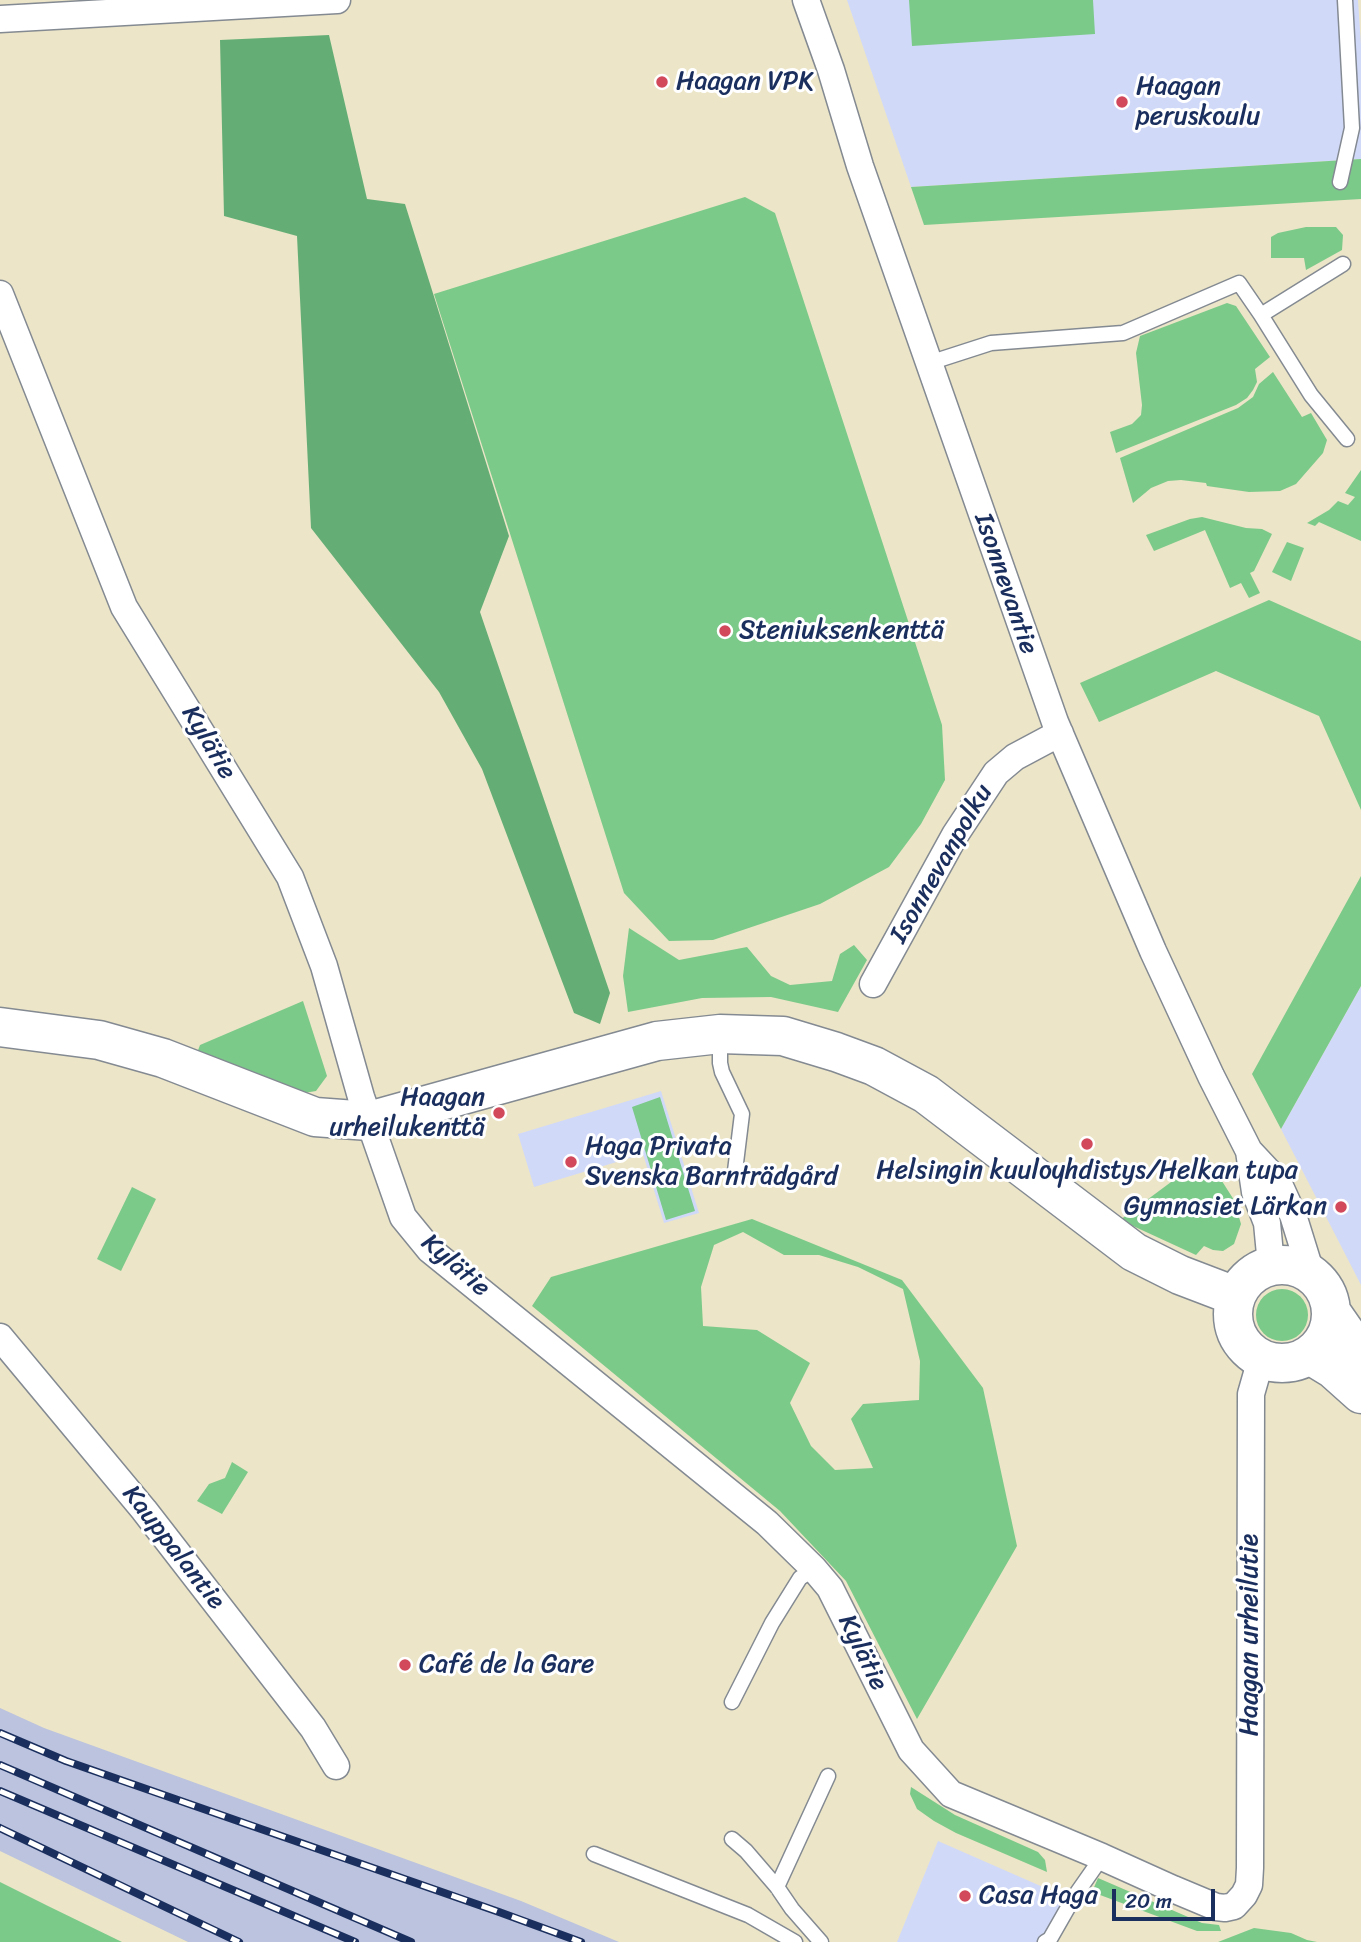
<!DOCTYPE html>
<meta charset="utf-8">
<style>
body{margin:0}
#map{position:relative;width:1361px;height:1942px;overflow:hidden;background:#ece5c7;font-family:Sriracha,sans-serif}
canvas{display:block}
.scale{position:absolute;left:1112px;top:1889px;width:103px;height:32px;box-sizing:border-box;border:4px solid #1b2f5e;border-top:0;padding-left:9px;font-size:21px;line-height:24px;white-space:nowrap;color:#1b2f5e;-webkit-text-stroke:5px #fff;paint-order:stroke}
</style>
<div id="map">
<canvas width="1361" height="1942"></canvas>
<div class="scale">20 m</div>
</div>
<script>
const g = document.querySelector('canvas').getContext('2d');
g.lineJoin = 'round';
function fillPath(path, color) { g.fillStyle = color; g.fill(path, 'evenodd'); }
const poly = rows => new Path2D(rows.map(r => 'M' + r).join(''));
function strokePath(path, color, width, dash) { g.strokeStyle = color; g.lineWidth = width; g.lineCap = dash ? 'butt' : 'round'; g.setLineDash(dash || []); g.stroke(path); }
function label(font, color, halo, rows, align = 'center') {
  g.font = font + ' Sriracha,sans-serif'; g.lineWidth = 6; g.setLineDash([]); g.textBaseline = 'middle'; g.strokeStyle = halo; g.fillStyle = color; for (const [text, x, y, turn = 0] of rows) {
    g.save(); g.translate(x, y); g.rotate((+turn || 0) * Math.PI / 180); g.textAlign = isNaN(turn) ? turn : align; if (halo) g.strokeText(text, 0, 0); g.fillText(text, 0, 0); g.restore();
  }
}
fillPath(poly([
 [847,0,1358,0,1361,45,1361,159,911,187],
 [1361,986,1361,1285,1281,1129],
 [661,1091,699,1213,664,1223,643,1154,534,1187,518,1134],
 [938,1841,1068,1898,1048,1937,1038,1942,897,1942]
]), '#d1d9f9');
fillPath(poly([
 [0,1708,44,1728,521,1901,619,1942,188,1942,0,1851]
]), '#bbc3de');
fillPath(poly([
 [909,0,1093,0,1095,34,912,46],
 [1361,159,1361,199,924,225,911,187],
 [745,197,775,213,942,725,945,780,921,824,889,867,820,904,713,940,669,941,624,893,434,294],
 [1306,227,1336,227,1343,235,1342,250,1306,270,1304,258,1271,258,1271,237,1278,233],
 [1227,303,1236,306,1270,357,1255,369,1257,382,1253,390,1247,398,1236,405,1116,453,1110,432,1132,424,1141,415,1142,405,1136,353,1140,336],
 [1273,372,1302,417,1311,413,1327,440,1323,453,1296,484,1280,491,1249,492,1207,486,1206,483,1181,480,1168,481,1151,488,1133,503,1120,458,1238,408,1253,397,1259,384],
 [1361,470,1361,541,1319,522,1315,526,1307,523,1329,510,1338,501,1348,505,1355,497,1345,493],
 [1202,517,1246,528,1262,529,1272,534,1254,571,1250,573,1260,593,1249,598,1241,583,1230,588,1205,530,1154,551,1146,535,1190,519],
 [1287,542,1304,548,1291,581,1272,572],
 [1269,600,1361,641,1361,810,1319,716,1216,671,1099,722,1080,683],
 [1361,876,1361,986,1281,1129,1252,1074],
 [629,928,679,960,747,947,771,976,790,985,832,981,840,954,854,945,867,960,838,1012,771,997,702,998,628,1012,623,976],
 [303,1001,327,1076,316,1091,304,1093,197,1053,200,1045],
 [660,1097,695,1211,666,1220,632,1107],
 [1206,1156,1234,1200,1241,1224,1234,1244,1223,1251,1213,1250,1204,1246,1196,1255,1120,1220],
 [132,1187,156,1199,121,1271,97,1259],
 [752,1219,902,1280,983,1388,1017,1546,917,1719,846,1581,780,1511,532,1306,551,1277],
 [743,1232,784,1255,819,1255,858,1267,903,1289,920,1361,919,1400,863,1404,851,1419,873,1468,835,1470,811,1446,790,1403,810,1363,757,1330,703,1326,701,1287,714,1245],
 '1256 1315a26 26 0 1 1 52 0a26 26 0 1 1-52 0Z',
 [232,1462,248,1472,222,1514,197,1501,209,1484,225,1478],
 [911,1787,955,1815,1038,1852,1045,1860,1047,1872,956,1833,934,1821,917,1809,910,1794],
 [1098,1878,1202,1923,1219,1925,1221,1931,1197,1931,1092,1892],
 [0,1882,48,1906,122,1942,0,1942],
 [1254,1928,1291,1933,1307,1940,1317,1942,1218,1942]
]), '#7bca8a');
fillPath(poly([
 [329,35,367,199,405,204,509,536,480,612,610,993,600,1024,574,1013,482,769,439,692,311,528,297,236,224,216,220,40]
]), '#64ae76');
const lane = poly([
 [1340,182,1352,128,1345,0],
 [1261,315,1343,264],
 [929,363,991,343,1123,333,1239,283,1261,315,1311,395,1347,439],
 [720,1036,720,1063,722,1072,742,1114,735,1171],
 [732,1702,772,1623,800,1578,814,1569],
 [732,1839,746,1851,777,1887,792,1909,821,1942],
 [594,1854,748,1915,795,1942],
 [777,1887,828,1776],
 [1045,1942,1050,1939,1074,1897,1102,1857]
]);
const street = poly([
 [806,0,831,70,860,166,1055,722,1153,951,1211,1076,1249,1151,1278,1182,1293,1215,1311,1273],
 [0,19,337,0],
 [0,294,124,607,290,877,324,966,361,1097,403,1217,430,1250,767,1523,814,1569,830,1588,911,1750,951,1794,1102,1857,1173,1889,1216,1907,1225,1908,1234,1906,1244,1895,1249,1885,1250,1868,1251,1394,1261,1359],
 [873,984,955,835,996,773,1015,757,1060,733],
 [1249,1151,1255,1192,1267,1223,1271,1265],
 [0,1337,144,1510,313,1728,336,1766]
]);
const secondary = poly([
 [0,1027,99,1040,163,1058,315,1117,369,1121,657,1041,720,1034,783,1036,836,1052,874,1066,926,1094,1134,1252,1180,1275,1235,1296],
 '1233 1314a49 49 0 1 1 98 0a49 49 0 1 1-98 0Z',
 [1332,1313,1348,1336,1361,1350],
 [1310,1355,1333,1369,1361,1394]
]);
strokePath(lane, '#848a92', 17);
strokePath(street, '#848a92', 29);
strokePath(secondary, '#848a92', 41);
strokePath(lane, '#fff', 14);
strokePath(street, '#fff', 26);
strokePath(secondary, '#fff', 38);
const rail = poly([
 [0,1733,66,1761,499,1912,581,1942],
 [0,1765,411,1942],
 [0,1791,355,1942],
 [0,1828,239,1942]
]);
strokePath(rail, '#1b2f5e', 8);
strokePath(rail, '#fff', 5, [16]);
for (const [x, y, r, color] of [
 [662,82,7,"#d1495b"],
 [1122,102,7,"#d1495b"],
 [725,631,7,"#d1495b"],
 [499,1113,7,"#d1495b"],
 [1087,1144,7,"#d1495b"],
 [571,1162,7,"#d1495b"],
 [1341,1207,7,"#d1495b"],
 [405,1665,7,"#d1495b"],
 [965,1896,7,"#d1495b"]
]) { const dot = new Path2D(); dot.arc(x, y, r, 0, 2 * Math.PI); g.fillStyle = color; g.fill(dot); strokePath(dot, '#fff', 2.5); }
label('26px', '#1b2f5e', '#fff', [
 ["Haagan VPK",676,82],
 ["Haagan",1136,87],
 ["peruskoulu",1136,117],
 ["Steniuksenkenttä",739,631],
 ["Haagan",485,1098,"right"],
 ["urheilukenttä",485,1128,"right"],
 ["Haga Privata",585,1147],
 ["Svenska Barnträdgård",585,1177],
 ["Helsingin kuuloyhdistys/Helkan tupa",1087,1171,"center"],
 ["Gymnasiet Lärkan",1327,1207,"right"],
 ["Café de la Gare",419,1665],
 ["Casa Haga",979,1896]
], 'left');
label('26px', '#1b2f5e', '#fff', [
 ["Isonnevantie",1005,584,71],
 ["Kylätie",208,743,59],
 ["Isonnevanpolku",942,864,-60],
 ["Kylätie",455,1266,41],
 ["Kauppalantie",173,1548,52],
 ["Haagan urheilutie",1250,1635,-90],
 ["Kylätie",862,1653,64]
]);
</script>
